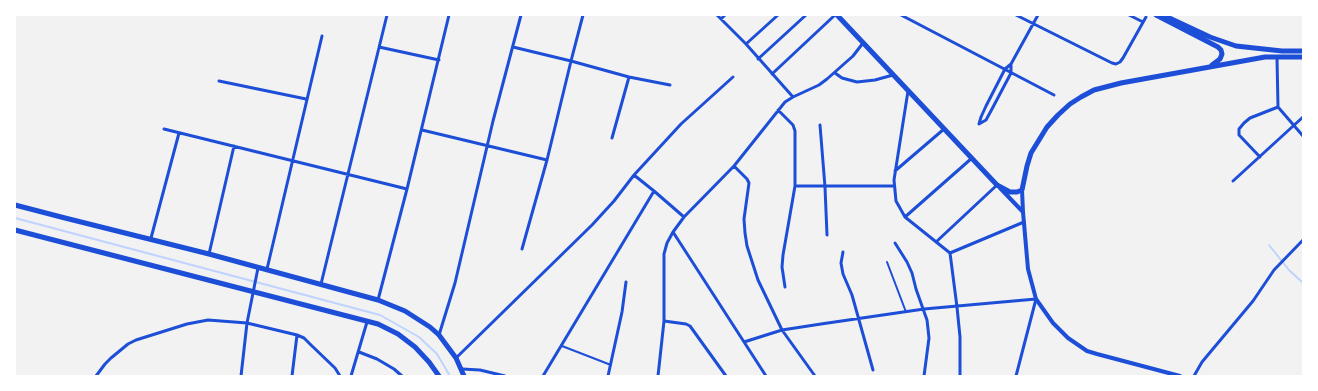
<!DOCTYPE html>
<style>
body{margin:0}
#map{position:relative;width:1318px;height:391px;overflow:hidden;background:#f2f2f2;font-family:"Alegreya Sans",sans-serif}
canvas{display:block}
.frame{position:absolute;inset:0;border:16px solid #fff;pointer-events:none}
</style>
<div id="map">
<canvas width="1318" height="391"></canvas>
<div class="frame"></div>
</div>
<script>
const g = document.querySelector('canvas').getContext('2d');
g.lineJoin = 'round';
const poly = rows => new Path2D(rows.map(r => 'M' + r).join(''));
function strokePath(path, color, width, dash) { g.strokeStyle = color; g.lineWidth = width; g.lineCap = dash ? 'butt' : 'round'; g.setLineDash(dash || []); g.stroke(path); }
strokePath(poly([
 [15,218,380,315,419,337,437,354,450,376],
 [1269,245,1289,270,1303,283]
]), '#bfd3fe', 2);
strokePath(poly([
 [887,262,906,312],
 [562,346,611,365]
]), '#1d4ed8', 2);
strokePath(poly([
 [717,15,746,44,793,97],
 [901,15,1054,95],
 [1016,15,1112,63,1116,64,1120,62,1123,58,1146,17],
 [1129,15,1143,22],
 [721,19,725,15],
 [746,44,778,15],
 [379,47,439,60],
 [513,47,571,61,629,77,670,85],
 [1277,58,1278,107,1303,136],
 [758,59,806,15],
 [835,73,842,78,857,82,875,80,893,75],
 [772,74,835,15],
 [219,81,306,99],
 [908,91,894,180,896,201,905,217,950,253,957,307,960,337,960,376],
 [778,110,793,125,795,131,795,186,783,255,782,267,785,287],
 [979,124,986,120,992,109,1011,73,1011,64,1038,15],
 [979,124,981,117,986,106,1005,69,1011,64],
 [820,125,825,187,827,235],
 [164,129,407,189],
 [422,130,547,160],
 [612,138,629,77],
 [1260,157,1241,137,1239,135,1239,129,1244,123,1250,118,1278,107],
 [734,166,747,179,749,183,744,219,745,233,747,246,758,280,782,330,815,376],
 [895,171,944,129],
 [634,175,654,191,684,217],
 [1233,181,1303,117],
 [795,186,894,186],
 [905,217,972,158],
 [673,232,766,376],
 [151,238,179,133],
 [936,242,997,185],
 [895,243,907,262,912,273,916,289,927,320,929,338,924,376],
 [522,249,547,160,571,61,583,15],
 [843,252,841,263,843,274,852,295,873,370],
 [950,253,1024,222],
 [209,254,234,146],
 [267,269,322,36],
 [321,284,387,15],
 [378,300,407,189,449,15],
 [664,321,686,324,690,326,726,376],
 [439,335,455,283,493,121,521,15],
 [744,342,782,330,821,324,924,309,1036,299,1016,376],
 [359,352,377,359,394,369,402,376],
 [456,358,592,225,614,201,634,175,681,124,733,77],
 [462,369,480,370,505,376],
 [96,376,105,364,111,358,128,344,136,340,187,324,208,320,247,323,297,335,304,338,311,345,335,368,340,376],
 [241,376,247,323,258,268],
 [292,376,297,335],
 [351,376,367,322],
 [543,376,654,191],
 [608,376,622,312,626,282],
 [658,376,664,321,664,254,667,243,673,232,684,217,734,166,785,102,793,97,819,85,827,79,853,56,863,43],
 [1194,376,1202,362,1253,301,1274,270,1303,240]
]), '#1d4ed8', 3);
strokePath(poly([
 [1000,188,1023,212],
 [1022,190,1023,212,1028,269,1036,299,1053,323,1068,338,1087,351,1097,354,1180,376]
]), '#1d4ed8', 4);
strokePath(poly([
 [837,15,997,185,1010,192,1017,192,1022,190,1027,166,1031,153,1047,127,1058,115,1070,104,1081,97,1094,90,1121,83,1265,57,1303,57],
 [1156,15,1218,47,1221,50,1222,54,1220,59,1212,65],
 [1163,15,1210,37,1236,46,1282,51,1303,51]
]), '#1d4ed8', 5);
strokePath(poly([
 [15,205,65,218,209,254,378,300,405,311,430,327,439,335,456,358,464,376],
 [15,230,378,324,398,334,415,347,429,362,439,376]
]), '#1d4ed8', 5);
</script>
